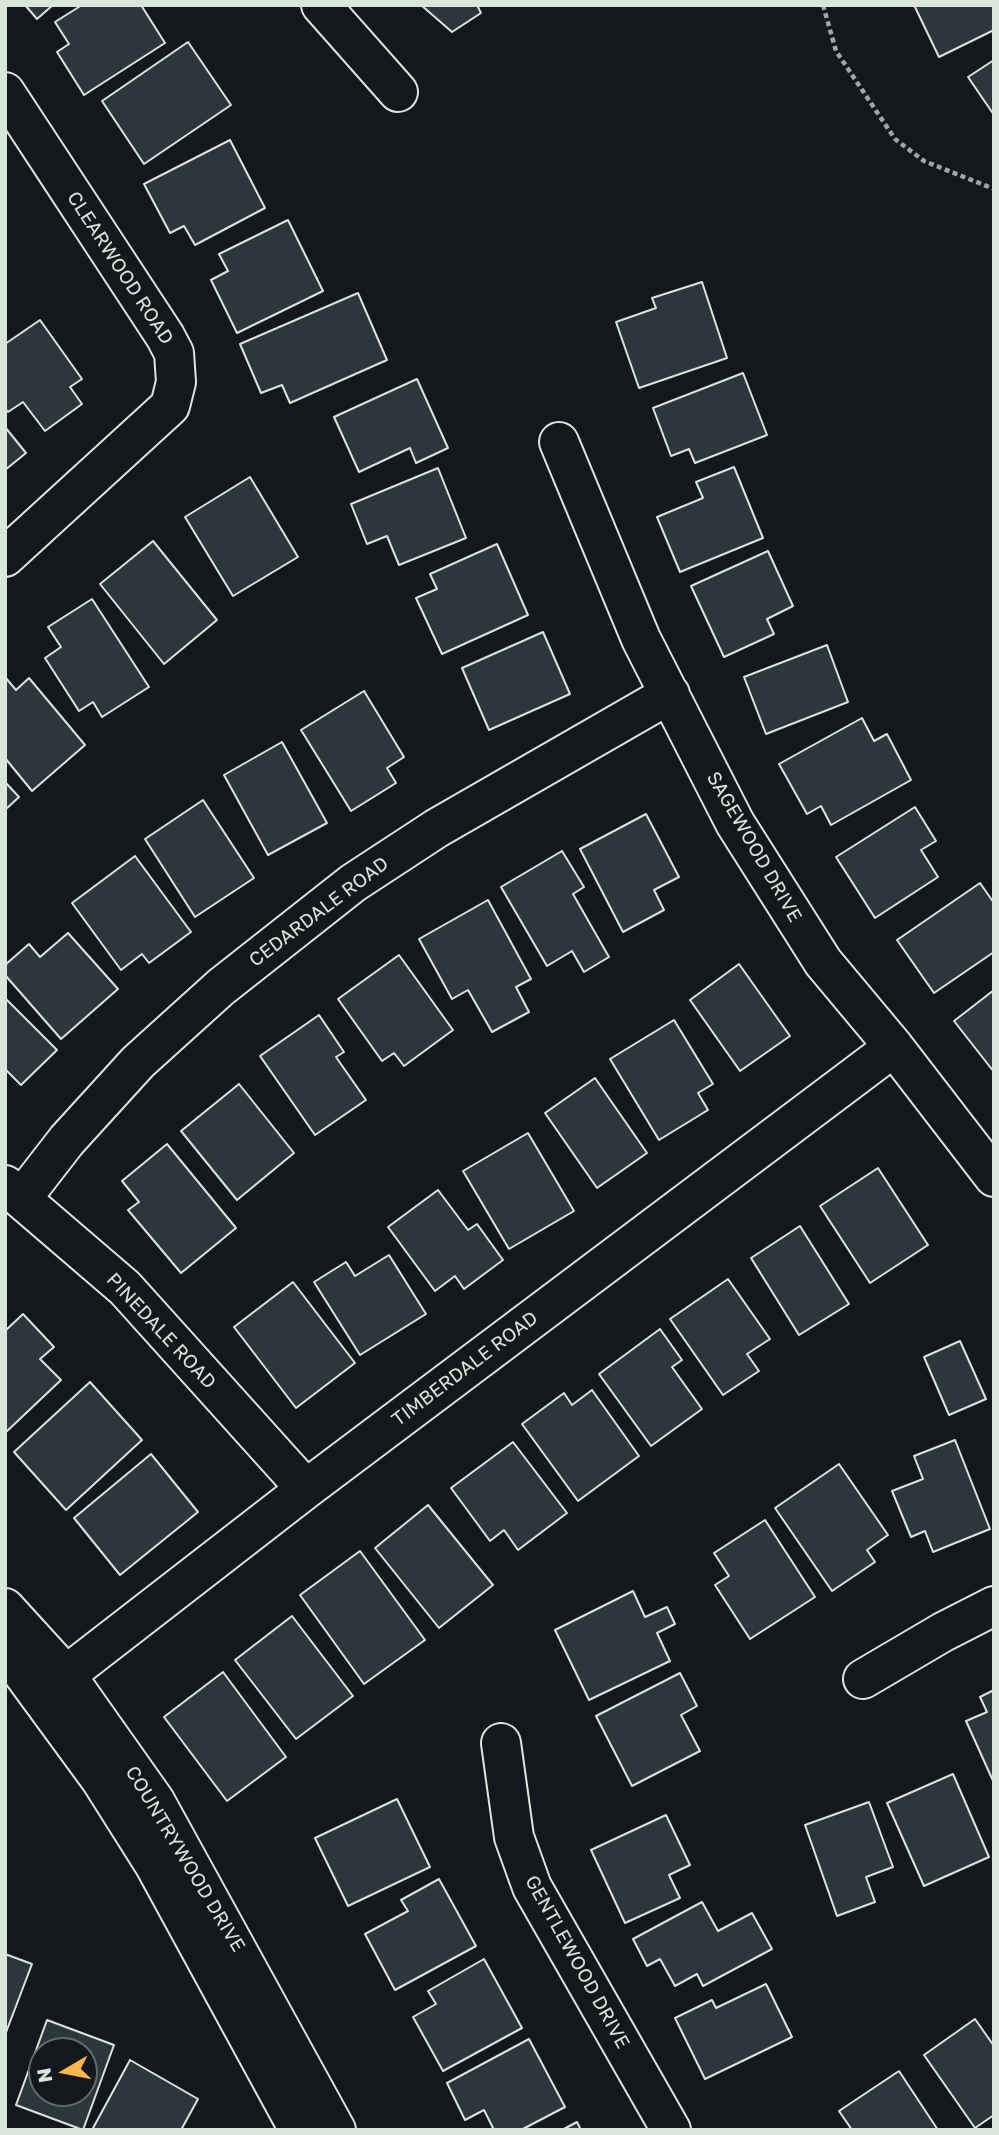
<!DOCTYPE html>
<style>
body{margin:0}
#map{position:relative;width:999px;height:2135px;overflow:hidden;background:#14181c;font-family:"Golos Text",sans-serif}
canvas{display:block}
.frame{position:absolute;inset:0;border:7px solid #d8e6dc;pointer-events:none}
.north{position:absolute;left:28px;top:2037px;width:70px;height:70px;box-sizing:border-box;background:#14181c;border:2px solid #626a69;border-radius:50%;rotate:260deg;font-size:19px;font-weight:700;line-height:28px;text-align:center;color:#d8e6dc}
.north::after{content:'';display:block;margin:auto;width:24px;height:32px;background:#ffb74d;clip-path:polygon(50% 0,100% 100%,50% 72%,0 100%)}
</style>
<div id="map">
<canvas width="999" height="2135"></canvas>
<div class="frame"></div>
<div class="north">N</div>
</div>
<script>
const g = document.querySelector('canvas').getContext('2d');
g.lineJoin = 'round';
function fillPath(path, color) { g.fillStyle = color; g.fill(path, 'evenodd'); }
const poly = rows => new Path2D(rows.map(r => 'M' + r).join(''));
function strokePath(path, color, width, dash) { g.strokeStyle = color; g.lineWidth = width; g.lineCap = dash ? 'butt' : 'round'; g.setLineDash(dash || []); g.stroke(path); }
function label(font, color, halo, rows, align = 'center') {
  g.font = font + ' "Golos Text",sans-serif'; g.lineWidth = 5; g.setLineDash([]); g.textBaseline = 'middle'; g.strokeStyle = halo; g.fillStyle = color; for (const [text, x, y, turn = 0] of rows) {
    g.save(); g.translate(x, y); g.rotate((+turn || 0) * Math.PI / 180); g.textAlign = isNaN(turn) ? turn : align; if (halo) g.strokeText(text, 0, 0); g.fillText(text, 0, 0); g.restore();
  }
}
const building = poly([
 [25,5,53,5,37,19,25,5],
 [82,5,141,5,165,43,84,95,57,52,69,44,55,22,82,5],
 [421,5,477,5,481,13,452,32,421,5],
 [914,5,994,5,994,30,939,57,914,5],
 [188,42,231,105,144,164,102,101,188,42],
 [994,60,994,115,968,77,994,60],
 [230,140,265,208,195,245,184,226,170,233,144,184,230,140],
 [288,220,323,291,237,333,211,280,228,271,219,254,288,220],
 [702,282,727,358,639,388,616,322,656,308,652,298,702,282],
 [358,293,387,360,290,403,282,385,261,393,240,344,358,293],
 [40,320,82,379,70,387,82,404,45,431,23,402,8,412,5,408,5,344,40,320],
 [743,373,767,435,695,463,689,449,671,456,653,408,743,373],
 [417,379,448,448,416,463,410,448,359,472,334,417,417,379],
 [5,427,26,453,5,470,5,427],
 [734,467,763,538,680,572,657,517,703,498,696,482,734,467],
 [438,468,466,538,399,565,387,536,367,544,351,504,438,468],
 [250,477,298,557,233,596,185,517,250,477],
 [153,541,217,620,164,664,100,584,153,541],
 [497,544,528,615,442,654,416,598,437,589,430,574,497,544],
 [768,551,793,606,767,619,774,634,724,657,691,586,768,551],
 [92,599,149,687,102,717,93,702,79,711,45,658,61,647,48,627,92,599],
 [543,632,570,694,489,730,462,668,543,632],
 [827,645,848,702,766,734,744,677,827,645],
 [5,677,16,690,29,678,85,745,32,791,5,758,5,677],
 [364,691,404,757,387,768,396,783,351,811,301,730,364,691],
 [862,718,874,741,887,734,911,780,831,825,821,806,807,814,779,764,862,718],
 [282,742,327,823,268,855,224,775,282,742],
 [5,782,19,797,5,810,5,782],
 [203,800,254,878,195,917,145,839,203,800],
 [915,807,936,841,921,850,938,877,875,918,836,857,915,807],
 [646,814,679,877,654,890,664,910,623,932,580,849,646,814],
 [562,851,584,887,573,894,609,957,584,972,572,951,547,966,501,887,562,851],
 [135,856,191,932,149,963,142,954,121,970,72,903,135,856],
 [980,883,994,903,994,952,934,993,897,940,980,883],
 [488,900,531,979,516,987,529,1012,492,1032,468,990,452,999,419,939,488,900],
 [68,933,118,989,61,1039,5,975,5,965,29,944,40,957,68,933],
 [399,955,453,1030,404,1066,394,1053,382,1061,338,999,399,955],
 [739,964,790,1036,740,1071,690,1000,739,964],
 [994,990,994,1072,954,1021,994,990],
 [5,998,57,1050,21,1085,5,1069,5,998],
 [319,1015,344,1052,336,1057,366,1100,315,1135,260,1056,319,1015],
 [674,1020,713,1084,698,1093,708,1110,659,1140,610,1059,674,1020],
 [595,1078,647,1153,597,1188,545,1113,595,1078],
 [239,1084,294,1153,237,1200,181,1131,239,1084],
 [528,1133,574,1211,509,1249,463,1171,528,1133],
 [167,1144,236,1228,181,1273,128,1210,139,1202,122,1181,167,1144],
 [878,1168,928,1245,870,1283,820,1206,878,1168],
 [438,1190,468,1230,477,1224,503,1260,464,1289,455,1276,435,1291,388,1227,438,1190],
 [800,1226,849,1304,799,1335,751,1258,800,1226],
 [389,1255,426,1314,360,1355,314,1282,346,1262,355,1276,389,1255],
 [728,1279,770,1339,747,1354,759,1371,723,1395,670,1319,728,1279],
 [293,1282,355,1363,296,1408,234,1327,293,1282],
 [23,1314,54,1347,40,1359,61,1380,5,1433,5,1331,23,1314],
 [660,1329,682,1360,672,1367,702,1409,651,1446,599,1374,660,1329],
 [960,1341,986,1399,949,1415,924,1357,960,1341],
 [90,1382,142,1440,66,1510,14,1452,90,1382],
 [592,1390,639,1456,578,1501,522,1424,564,1393,572,1405,592,1390],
 [955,1440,990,1529,933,1552,925,1531,911,1537,892,1491,923,1479,914,1456,955,1440],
 [513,1442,567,1513,518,1550,504,1530,490,1541,451,1488,513,1442],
 [151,1454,198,1512,120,1575,74,1518,151,1454],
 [839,1464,888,1535,867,1550,875,1562,832,1591,775,1508,839,1464],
 [428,1505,493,1585,439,1628,375,1548,428,1505],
 [765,1520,815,1597,750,1639,715,1585,729,1576,714,1553,765,1520],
 [360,1551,425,1640,364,1684,300,1595,360,1551],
 [633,1591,645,1617,667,1607,675,1624,657,1633,670,1661,589,1700,555,1630,633,1591],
 [292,1616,353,1696,296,1739,235,1660,292,1616],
 [223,1672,286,1757,227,1801,164,1717,223,1672],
 [680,1673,697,1706,681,1715,700,1751,632,1786,596,1716,680,1673],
 [994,1690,994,1783,966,1721,987,1712,980,1697,994,1690],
 [953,1774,989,1857,924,1886,887,1803,953,1774],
 [397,1799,430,1867,348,1906,315,1838,397,1799],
 [869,1802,893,1867,866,1877,875,1902,837,1916,805,1825,869,1802],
 [666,1815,690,1865,669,1875,680,1898,625,1923,591,1850,666,1815],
 [439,1879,476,1946,395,1990,365,1934,408,1911,401,1900,439,1879],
 [702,1902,718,1931,752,1913,772,1949,703,1986,697,1974,675,1986,660,1959,647,1966,633,1939,702,1902],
 [5,1954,32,1964,5,2035,5,1954],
 [484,1959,522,2028,443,2071,413,2017,436,2004,428,1991,484,1959],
 [766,1984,792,2037,705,2079,675,2018,712,2000,716,2008,766,1984],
 [975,2019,994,2046,994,2115,975,2128,924,2055,975,2019],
 [47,2020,114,2045,83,2130,16,2105,47,2020],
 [42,2051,84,2051,84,2093,42,2093,42,2051],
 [529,2039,565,2107,521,2130,494,2130,484,2110,465,2120,447,2083,529,2039],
 [130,2060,198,2099,181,2130,92,2130,130,2060],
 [899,2071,938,2130,852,2130,839,2111,899,2071],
 [577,2122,581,2130,562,2130,577,2122]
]);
fillPath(building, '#2c363c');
strokePath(building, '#d8e6dc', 2);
const minor = poly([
 [321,5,398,92],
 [5,92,165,336,174,353,176,382,170,406,5,557],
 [559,442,641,639,735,823,823,962,894,1047,994,1177],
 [5,1185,125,1288,306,1489],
 [22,1198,67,1140,138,1062,221,987,353,883,437,828,670,694],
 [5,1608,66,1675,155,1801,336,2130],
 [5,1649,101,1780,154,1864,299,2130],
 [863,1679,943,1632,994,1606],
 [38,1693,66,1675,306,1489,894,1047],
 [501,1743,514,1837,532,1887,671,2130]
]);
strokePath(minor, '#d8e6dc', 42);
strokePath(poly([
 [823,5,836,51,895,139,924,161,994,189]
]), '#9da8a2', 4.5, [5, 3.5]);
strokePath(minor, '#14181c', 38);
label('19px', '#d8e6dc', '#14181c', [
 ["CLEARWOOD ROAD",120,268,57],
 ["SAGEWOOD DRIVE",754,847,60],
 ["CEDARDALE ROAD",319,912,-37],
 ["PINEDALE ROAD",161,1331,47],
 ["TIMBERDALE ROAD",465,1369,-37],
 ["COUNTRYWOOD DRIVE",185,1859,59],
 ["GENTLEWOOD DRIVE",577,1962,61]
]);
</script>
